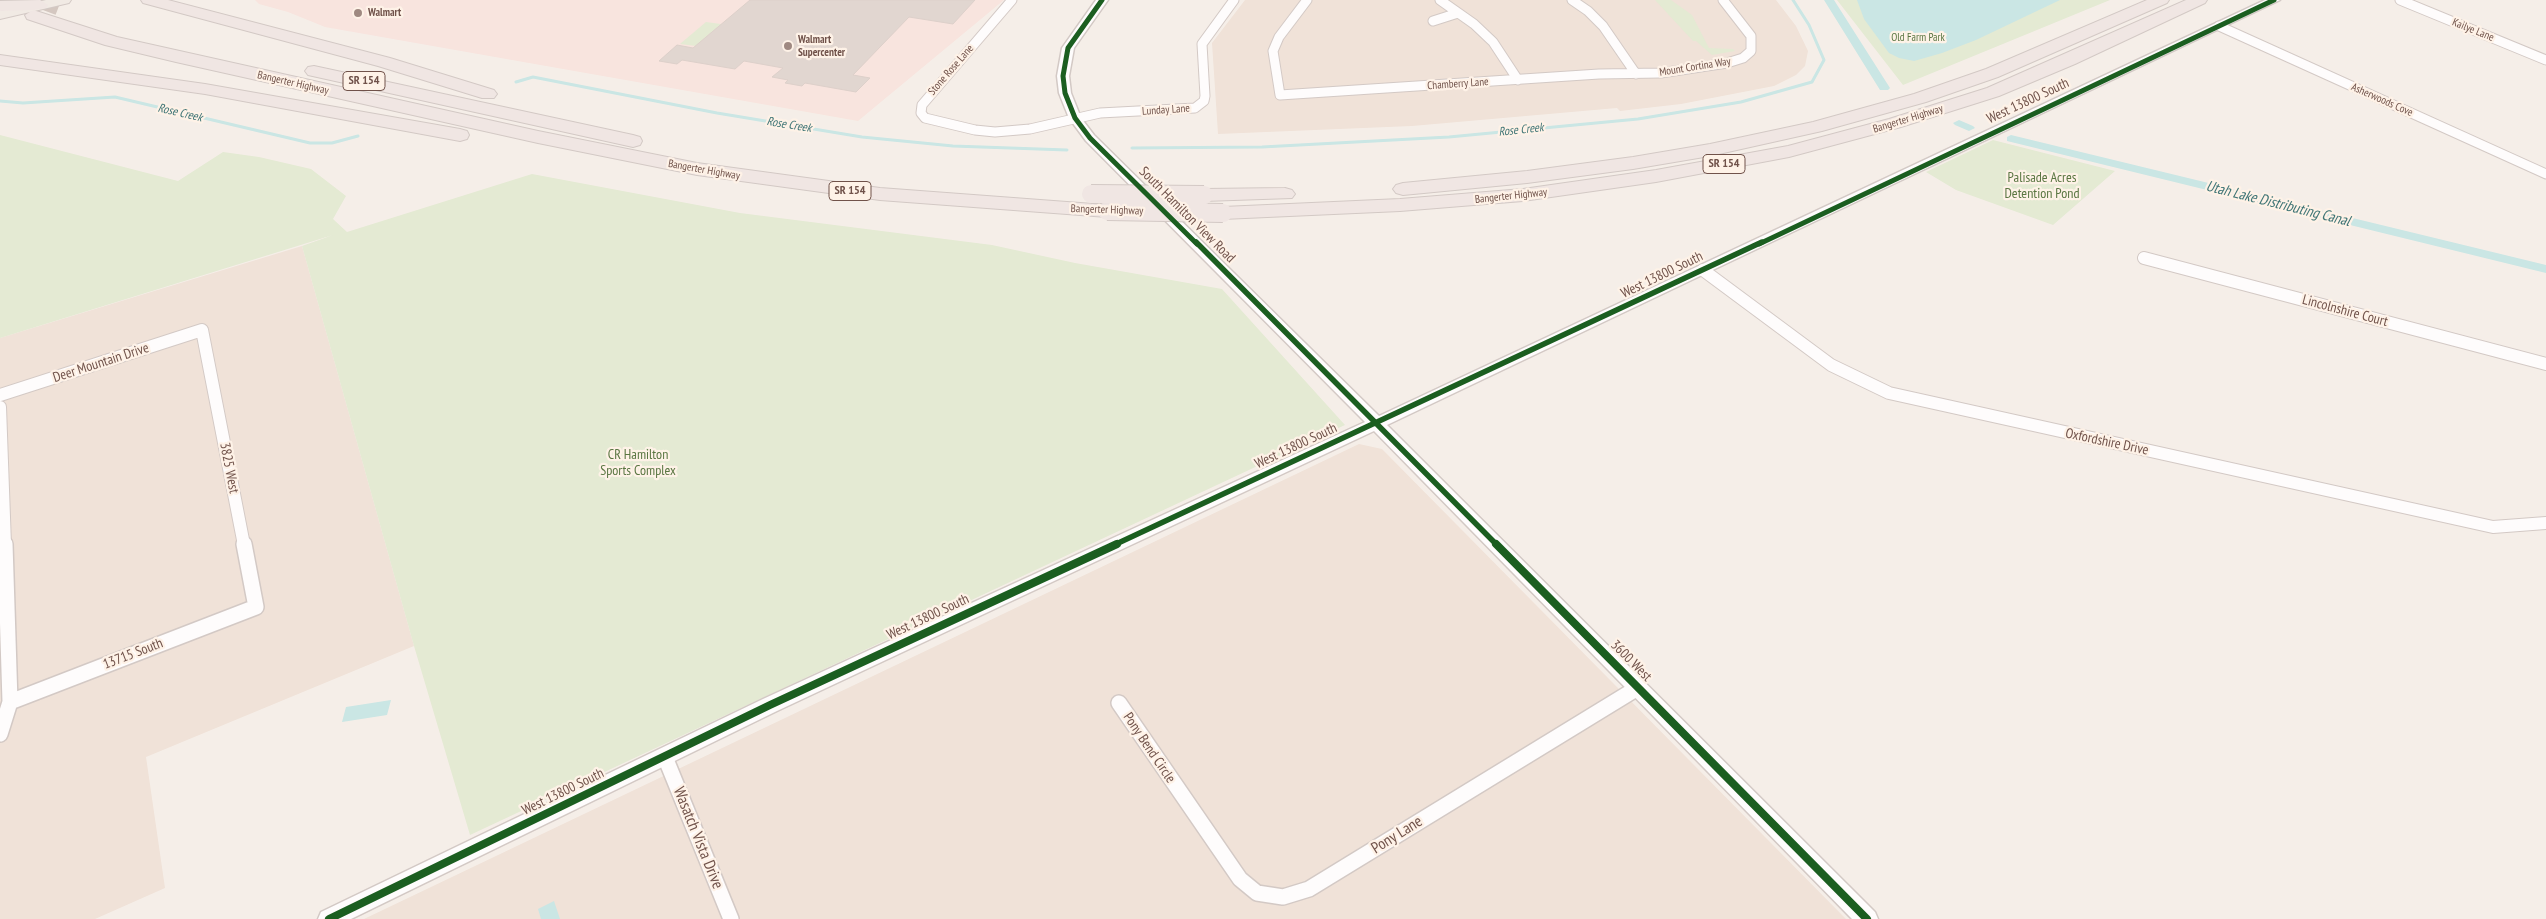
<!DOCTYPE html>
<style>
body{margin:0}
canvas{display:block;background:#f5eee8}
</style>
<canvas width="2546" height="919"></canvas>
<script>
const g = document.querySelector('canvas').getContext('2d');
g.lineJoin = 'round';
function fillPath(path, color) { g.fillStyle = color; g.fill(path, 'evenodd'); }
const poly = rows => new Path2D(rows.map(r => 'M' + r).join(''));
function strokePath(path, color, width, dash) { g.strokeStyle = color; g.lineWidth = width; g.lineCap = dash ? 'butt' : 'round'; g.setLineDash(dash || []); g.stroke(path); }
function label(font, color, halo, rows, align = 'center') {
  g.font = font + ' "PT Sans Narrow",sans-serif'; g.lineWidth = 4.5; g.setLineDash([]); g.textBaseline = 'middle'; g.strokeStyle = halo; g.fillStyle = color; for (const [text, x, y, turn = 0] of rows) {
    g.save(); g.translate(x, y); g.rotate((+turn || 0) * Math.PI / 180); g.textAlign = isNaN(turn) ? turn : align; if (halo) g.strokeText(text, 0, 0); g.fillText(text, 0, 0); g.restore();
  }
}
fillPath(poly([
 [1245,0,1776,0,1796,26,1808,51,1805,66,1796,75,1774,86,1681,104,1620,111,1617,108,1412,126,1218,134,1212,43],
 [302,246,414,646,146,757,165,888,95,919,0,919,0,338],
 [1359,444,1382,449,1846,919,364,919]
]), '#f0e2d8');
fillPath(poly([
 [255,0,1004,0,858,121,325,27,288,12,259,4]
]), '#f8e4de');
fillPath(poly([
 [1655,0,1671,0,1692,15,1709,48,1733,49,1735,51,1712,55,1696,41,1693,41],
 [1837,0,2110,0,1903,85],
 [706,22,743,27,735,34,713,31,696,46,680,44],
 [0,135,178,181,223,152,259,157,311,169,346,196,333,219,347,232,532,174,740,213,992,245,1075,263,1222,289,1345,425,470,835,414,646,302,246,333,235,0,338],
 [1993,140,2115,171,2053,225,1956,190,1926,172]
]), '#e4ead3');
fillPath(poly([
 [1857,0,2060,0,1976,40,1942,53,1914,61,1899,58,1889,53,1864,19],
 [391,700,387,715,342,722,346,707],
 [554,901,560,919,541,919,538,909]
]), '#cae6e4');
strokePath(poly([
 [516,82,533,77,717,113,862,137,953,146,1067,150],
 [0,101,23,103,115,97,310,143,332,143,358,136],
 [1132,148,1262,147,1449,137,1638,119,1741,102,1812,82,1824,60,1809,25,1793,0]
]), '#cae6e4', 3);
fillPath(poly([
 [1824,0,1834,0,1890,88,1888,90,1880,90,1824,0],
 [1959,120,1973,126,1975,128,1969,131,1955,125,1953,123,1959,120],
 [2011,135,2546,265,2546,273,2007,141,2007,137,2011,135]
]), '#cae6e4');
const building = poly([
 [750,0,975,0,953,24,909,17,853,75,870,78,856,92,805,83,802,86,785,83,788,80,772,77,783,68,744,61,735,69,682,60,677,64,659,61,677,45,693,48,750,0]
]);
fillPath(building, '#e1d6d0');
strokePath(building, '#ddd0ca', 1);
strokePath(poly([
 [42,0,63,8]
]), '#d4c7c0', 18, [18, 9]);
const minorFar2 = poly([
 [1012,0,922,105,921,113,925,118,975,130,995,132,1030,129,1100,113,1195,108,1204,101,1205,96,1202,44,1234,0],
 [1307,0,1279,37,1273,51,1280,95,1599,74,1661,73,1727,63,1743,58,1751,51,1751,36,1723,0],
 [1440,0,1474,24,1493,42,1518,80],
 [1572,0,1588,11,1603,26,1636,74],
 [2400,0,2546,60],
 [1433,21,1458,13],
 [2219,26,2546,174]
]);
const minorFar1 = poly([
 [2144,258,2546,364],
 [1703,270,1831,365,1889,393,2493,527,2546,523],
 [0,395,202,330,244,545],
 [0,407,5,545]
]);
const minor = poly([
 [10,702,256,607,244,544],
 [1119,703,1240,879,1257,893,1283,897,1309,889,1639,687],
 [0,734,10,702,5,544],
 [665,757,731,919]
]);
const tertiary = poly([
 [1096,0,1108,0,1074,48,1069,76,1071,93,1081,118,1094,135,1379,416,2265,0,2280,0,1387,425,1875,912,1878,919,1852,919,1374,431,777,711,351,919,318,919,321,912,763,699,1365,422,1086,141,1069,118,1059,93,1057,76,1062,48,1096,0]
]);
const primary = poly([
 [46,0,71,0,69,3,0,19,0,11,46,0]
]);
const motorway = poly([
 [40,0,48,5,46,8,33,10,117,37,538,131,697,163,880,188,1107,205,1114,207,1117,211,1114,215,1107,217,880,200,697,175,538,143,176,62,105,45,27,19,25,15,33,10,0,11,0,1,40,0],
 [141,0,168,0,390,58,494,90,497,94,494,98,482,98,378,66,143,3,141,0],
 [2147,0,2169,0,2167,3,1998,77,1926,102,1822,131,1710,156,1633,169,1527,183,1403,195,1396,193,1393,189,1396,185,1403,183,1527,171,1633,157,1710,144,1813,122,1914,94,1986,69,2147,0],
 [2186,0,2207,0,2205,3,2075,64,1999,96,1901,127,1789,157,1656,182,1523,201,1400,211,1223,219,1216,217,1213,213,1216,209,1223,207,1400,199,1523,189,1656,170,1788,146,1889,119,1987,88,2186,0],
 [0,55,205,84,460,129,467,131,469,135,467,139,460,141,205,94,0,65,0,55],
 [314,66,633,135,640,137,642,141,640,145,633,147,308,75,305,71,308,67,314,66],
 [1285,188,1292,190,1295,194,1292,198,1204,201,1197,199,1194,195,1197,191,1204,189,1285,188]
]);
strokePath(minorFar2, '#d3c9c5', 11);
strokePath(minorFar1, '#d3c9c5', 14);
strokePath(minor, '#d3c9c5', 18);
strokePath(tertiary, '#d3c9c5', 3);
strokePath(primary, '#d3c9c5', 2);
strokePath(motorway, '#d3c9c5', 2);
strokePath(minorFar2, '#fefcfc', 9);
strokePath(minorFar1, '#fefcfc', 12);
strokePath(minor, '#fefcfc', 15);
fillPath(tertiary, '#fefcfc');
fillPath(primary, '#f1eae4');
fillPath(motorway, '#f0e6e3');
const motorwayBridge = poly([
 [1091,194,1204,195],
 [1107,211,1223,213]
]);
strokePath(motorwayBridge, '#d3c9c5', 20, []);
strokePath(motorwayBridge, '#f0e6e3', 18);
strokePath(poly([
 [1102,0,1068,48,1063,76,1065,93,1075,118,1090,138,1197,244],
 [1759,244,2274,0]
]), '#1b5e20', 5);
strokePath(poly([
 [1196,242,1497,545],
 [1114,545,1762,242]
]), '#1b5e20', 5.5);
strokePath(poly([
 [1496,544,1867,919],
 [329,919,770,705,1117,544]
]), '#1b5e20', 8);
for (const [x, y, r, color] of [
 [358,13,5,"#9f8981"],
 [788,46,5,"#9f8981"]
]) { const dot = new Path2D(); dot.arc(x, y, r, 0, 2 * Math.PI); g.fillStyle = color; g.fill(dot); strokePath(dot, '#fef2e7', 2); }
label('bold 11px', '#70524a', '#fef2e7', [
 ["Walmart",368,13],
 ["Walmart",798,40],
 ["Supercenter",798,53]
], 'left');
label('11px', '#70524a', '#fef2e7', [
 ["Kailye Lane",2473,30,22],
 ["Mount Cortina Way",1695,67,-9],
 ["Stone Rose Lane",951,70,-49],
 ["Bangerter Highway",293,83,13],
 ["Chamberry Lane",1458,84,-4],
 ["Asherwoods Cove",2382,100,24],
 ["Lunday Lane",1166,110,-4],
 ["Bangerter Highway",1908,119,-17],
 ["Bangerter Highway",704,170,10],
 ["Bangerter Highway",1511,196,-6],
 ["Bangerter Highway",1107,210,2]
]);
label('11px', '#5a7642', '#fef2e7', [
 ["Old Farm Park",1918,38]
]);
for (const [x, y, w] of [
 [364,81,42],
 [1724,164,42],
 [850,191,42]
]) { const box = new Path2D(); box.roundRect(x - w / 2, y - 9.5, w, 19, 4); g.fillStyle = '#fef2e7'; g.fill(box); strokePath(box, '#70524a', 1); }
label('bold 12px', '#70524a', null, [
 ["SR 154",364,81],
 ["SR 154",1724,164],
 ["SR 154",850,191]
]);
label('italic 12px', '#3f7576', '#fef2e7', [
 ["Rose Creek",180,113,13],
 ["Rose Creek",789,125,9],
 ["Rose Creek",1521,130,-6]
]);
label('14px', '#70524a', '#fef2e7', [
 ["West 13800 South",2028,101,-25],
 ["South Hamilton View Road",1187,215,45],
 ["West 13800 South",1662,275,-26],
 ["Lincolnshire Court",2345,311,15],
 ["Deer Mountain Drive",101,363,-18],
 ["Oxfordshire Drive",2107,442,12],
 ["West 13800 South",1296,446,-25],
 ["3825 West",229,468,79],
 ["West 13800 South",928,617,-25],
 ["13715 South",133,654,-21],
 ["3600 West",1631,661,45],
 ["Pony Bend Circle",1149,748,56],
 ["West 13800 South",563,792,-26]
]);
label('14px', '#5a7642', '#fef2e7', [
 ["Palisade Acres",2042,178],
 ["Detention Pond",2042,194],
 ["CR Hamilton",638,455],
 ["Sports Complex",638,471]
]);
label('italic 15px', '#3f7576', '#fef2e7', [
 ["Utah Lake Distributing Canal",2278,204,14]
]);
label('16px', '#70524a', '#fef2e7', [
 ["Pony Lane",1397,835,-32],
 ["Wasatch Vista Drive",698,838,68]
]);
</script>
